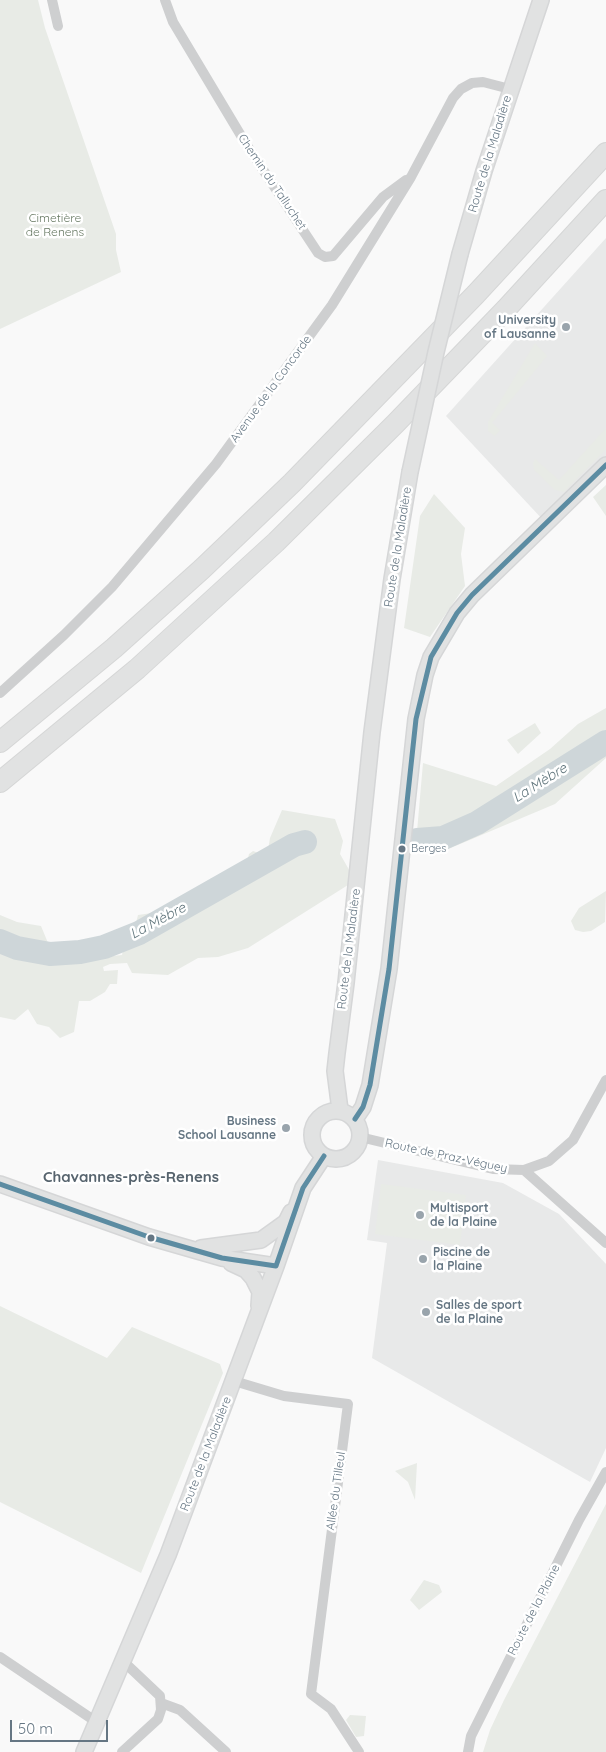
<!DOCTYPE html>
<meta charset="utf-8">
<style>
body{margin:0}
#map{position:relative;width:606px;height:1752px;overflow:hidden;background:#f9f9f9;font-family:Quicksand,sans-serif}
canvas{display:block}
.scale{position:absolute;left:10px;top:1720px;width:98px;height:22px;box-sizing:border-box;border:2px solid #657683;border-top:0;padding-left:6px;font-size:15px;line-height:18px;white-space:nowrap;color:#657683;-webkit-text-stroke:4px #fff;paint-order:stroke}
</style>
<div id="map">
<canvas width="606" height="1752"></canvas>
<div class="scale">50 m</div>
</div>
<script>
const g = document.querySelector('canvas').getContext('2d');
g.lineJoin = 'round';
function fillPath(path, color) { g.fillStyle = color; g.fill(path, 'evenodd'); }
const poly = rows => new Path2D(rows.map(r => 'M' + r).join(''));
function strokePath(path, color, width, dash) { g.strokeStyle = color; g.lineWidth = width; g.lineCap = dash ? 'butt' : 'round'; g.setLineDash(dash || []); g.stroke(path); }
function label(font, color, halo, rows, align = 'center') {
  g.font = font + ' Quicksand,sans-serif'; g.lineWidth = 5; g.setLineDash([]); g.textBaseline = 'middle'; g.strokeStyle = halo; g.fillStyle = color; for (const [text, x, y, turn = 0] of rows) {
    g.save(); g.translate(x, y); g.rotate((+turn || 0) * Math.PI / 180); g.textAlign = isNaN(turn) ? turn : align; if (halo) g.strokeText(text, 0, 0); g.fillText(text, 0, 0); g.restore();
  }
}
fillPath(poly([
 [606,238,606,466,544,521,446,416],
 [378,1160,503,1183,559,1214,606,1264,606,1448,590,1482,372,1358,387,1243,367,1240]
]), '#e8e9e9');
fillPath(poly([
 [0,0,38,0,45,28,116,234,116,250,121,272,0,329],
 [535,343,547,356,492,423,500,430,495,436,488,431,488,422],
 [606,428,606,449,564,492,555,490,534,470,533,463,535,459,559,480],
 [606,485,606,516,593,497],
 [434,494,465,528,461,554,465,586,430,637,404,628,420,516],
 [606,708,606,758,555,804,446,850,418,850,416,843,423,763,496,786,550,749,578,724],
 [535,723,541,733,518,754,507,740],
 [282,810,335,819,343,841,340,854,352,875,348,885,248,948,218,957,198,958,168,975,132,973,127,963,110,964,103,967,104,971,118,970,117,984,110,984,105,992,90,1001,79,1001,74,1032,60,1038,49,1027,37,1024,28,1009,15,1020,0,1017,0,915,17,922,41,926,53,955,83,959,122,955,126,936,140,931,136,923,138,915,152,913,159,918,175,904,182,906,210,889,210,879,247,862,249,854,253,851,267,856,270,838],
 [606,891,605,922,591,931,583,932,575,930,571,921,579,908],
 [381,1184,466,1195,460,1245,375,1234],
 [0,1306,107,1358,132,1327,220,1364,223,1373,141,1573,0,1502],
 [417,1463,415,1500,408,1482,395,1471],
 [606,1504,606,1752,483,1752,490,1730,504,1700],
 [424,1580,439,1585,442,1592,419,1610,410,1600],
 [350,1715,366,1716,364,1736,356,1737,346,1720]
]), '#e8ebe6');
strokePath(poly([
 [417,840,443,838,477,823,606,742],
 [0,941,17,948,50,954,80,952,104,947,139,933,294,845,305,842]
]), '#ced6d9', 24);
const secondary = poly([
 [460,254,484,171,541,0],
 [340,1110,335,1071,337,1053,346,983,372,732,392,579,410,472],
 '312 1135a24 24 0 1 1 48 0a24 24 0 1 1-48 0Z',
 [355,1119,363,1107,370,1085,389,969,416,719,425,675,431,657,457,613,472,595,606,465],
 [0,1184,149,1237,222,1258,276,1266],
 [201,1248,261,1240,286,1222,291,1212],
 [231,1263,246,1270,253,1278,260,1292,259,1306],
 [84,1752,168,1555,276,1266,303,1188,324,1156]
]);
const highway = poly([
 [0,742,114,648,202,569,292,483,476,294,606,153],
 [0,782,137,669,276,542,395,424,506,309,606,200]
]);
strokePath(secondary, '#d5d6d7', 18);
strokePath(highway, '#d5d6d6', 22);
strokePath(poly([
 [52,0,58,26],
 [165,0,173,22,246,144,318,253,325,257,333,256,383,197,406,180],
 [0,693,64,635,112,587,216,464,332,305,411,177,453,98,461,89,472,83,483,82,510,89],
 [360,1137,493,1169,524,1170,549,1161,573,1140,606,1080],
 [524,1170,606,1243],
 [234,1381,284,1396,348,1404,311,1694,331,1709,359,1752],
 [0,1657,98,1723],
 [161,1703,180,1710,226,1752],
 [122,1752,158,1719,161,1710,160,1696,124,1662],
 [468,1752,471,1736,579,1520,606,1472]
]), '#cecfd0', 10);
strokePath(secondary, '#e1e2e2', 15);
strokePath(highway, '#e1e2e2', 20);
const secondaryBridge = poly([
 [410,472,436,352,460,254]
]);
strokePath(secondaryBridge, '#d5d6d7', 18, []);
strokePath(secondaryBridge, '#e1e2e2', 15);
strokePath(poly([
 [355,1119,363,1107,370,1085,389,969,416,719,431,657,457,613,472,595,606,465],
 [0,1184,149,1237,222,1258,276,1266,303,1188,324,1156]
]), '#5c8ca2', 5);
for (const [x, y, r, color] of [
 [566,327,5,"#99a4ac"],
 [402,849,4.5,"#657683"],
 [286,1128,5,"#99a4ac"],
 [420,1215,5,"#99a4ac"],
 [151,1238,4.5,"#657683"],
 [423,1259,5,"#99a4ac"],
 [426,1312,5,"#99a4ac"]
]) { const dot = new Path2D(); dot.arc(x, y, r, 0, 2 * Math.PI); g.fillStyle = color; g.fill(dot); strokePath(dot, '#fff', 2); }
label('11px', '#657683', '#fff', [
 ["Berges",411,849]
], 'left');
label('12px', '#657683', '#fff', [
 ["Route de la Maladière",490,154,-73],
 ["Chemin du Talluchet",272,182,56],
 ["Avenue de la Concorde",271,389,-54],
 ["Route de la Maladière",398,547,-81],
 ["Route de la Maladière",349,949,-83],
 ["Route de Praz-Véguey",446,1156,12],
 ["Route de la Maladière",206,1454,-69],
 ["Allée du Tilleul",336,1491,-82],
 ["Route de la Plaine",534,1610,-63]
]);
label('12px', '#687a64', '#fff', [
 ["Cimetière",55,218],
 ["de Renens",55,232]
]);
label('bold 12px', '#657683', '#fff', [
 ["University",556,320,"right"],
 ["of Lausanne",556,334,"right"],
 ["Business",276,1121,"right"],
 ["School Lausanne",276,1135,"right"],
 ["Multisport",430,1208],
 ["de la Plaine",430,1222],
 ["Piscine de",433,1252],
 ["la Plaine",433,1266],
 ["Salles de sport",436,1305],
 ["de la Plaine",436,1319]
], 'left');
label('italic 14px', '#60757c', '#fff', [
 ["La Mèbre",540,783,-32],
 ["La Mèbre",158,921,-28]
]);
label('bold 15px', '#57646e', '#fff', [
 ["Chavannes-près-Renens",131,1177]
]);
</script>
